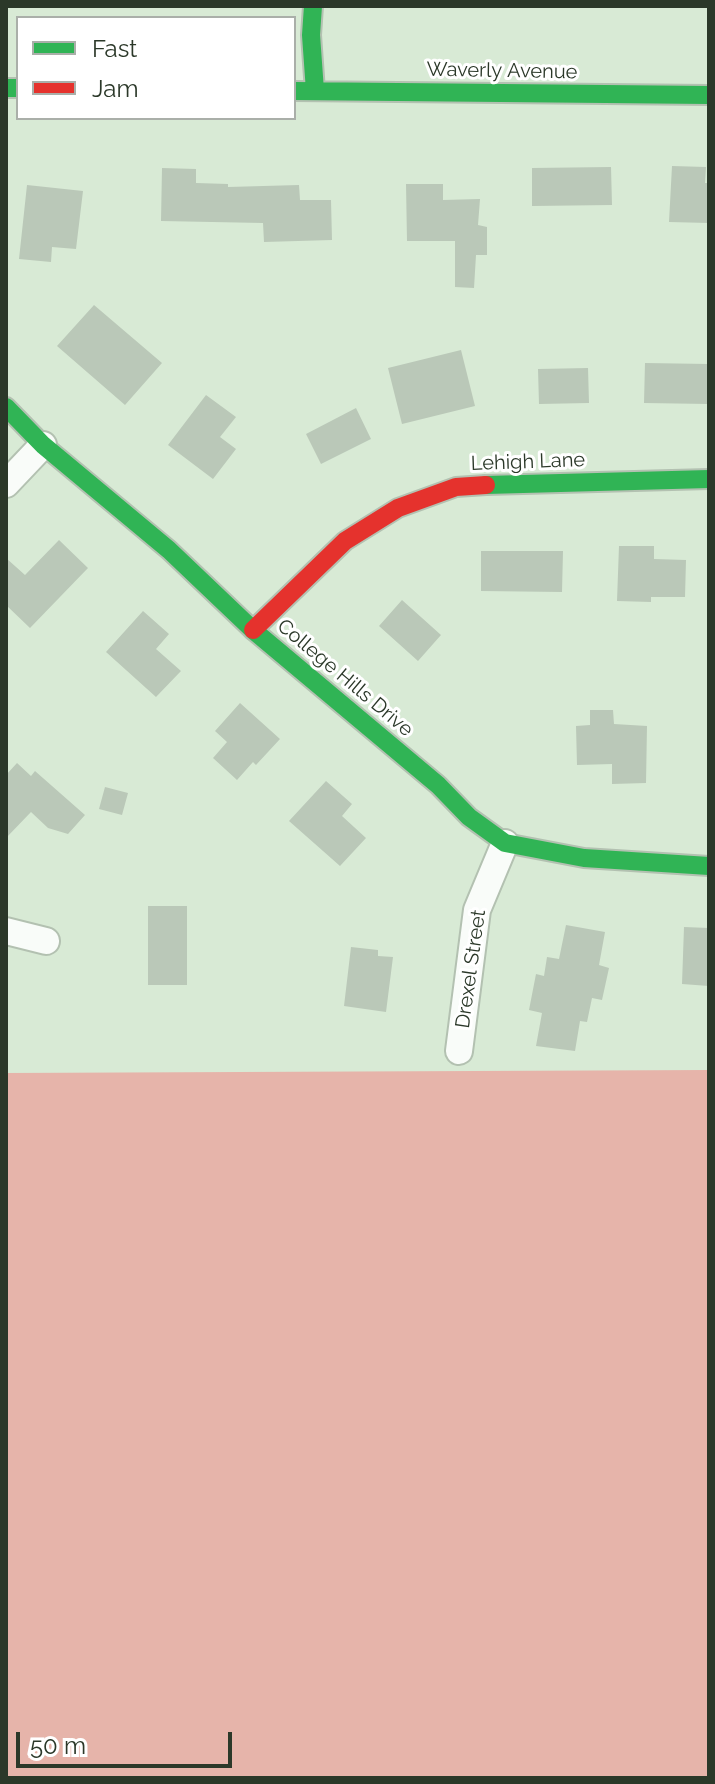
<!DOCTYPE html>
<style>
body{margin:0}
#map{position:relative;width:715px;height:1784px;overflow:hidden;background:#d8ead5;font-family:Raleway,sans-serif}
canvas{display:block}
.frame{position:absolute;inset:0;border:8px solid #2b3829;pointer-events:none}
.legend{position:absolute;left:16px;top:16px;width:280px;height:104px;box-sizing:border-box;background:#fff;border:2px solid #aaafa9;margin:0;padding:10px 14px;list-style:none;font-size:24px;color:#2b3829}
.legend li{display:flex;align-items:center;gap:16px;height:40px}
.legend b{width:40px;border:2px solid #aaafa9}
.scale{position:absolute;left:16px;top:1732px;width:216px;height:36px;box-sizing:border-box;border:4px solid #2b3829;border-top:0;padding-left:10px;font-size:24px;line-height:28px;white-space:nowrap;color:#2b3829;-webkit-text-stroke:6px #fff;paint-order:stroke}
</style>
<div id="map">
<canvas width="715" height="1784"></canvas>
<div class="frame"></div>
<ul class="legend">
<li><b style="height:10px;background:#30b455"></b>Fast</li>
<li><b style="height:10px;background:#e5322d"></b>Jam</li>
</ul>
<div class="scale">50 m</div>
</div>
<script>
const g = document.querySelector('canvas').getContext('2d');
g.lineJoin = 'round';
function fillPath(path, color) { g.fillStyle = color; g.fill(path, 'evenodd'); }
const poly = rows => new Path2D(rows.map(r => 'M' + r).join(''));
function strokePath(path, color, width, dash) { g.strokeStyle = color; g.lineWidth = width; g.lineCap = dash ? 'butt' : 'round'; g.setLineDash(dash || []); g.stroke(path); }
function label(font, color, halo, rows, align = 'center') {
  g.font = font + ' Raleway,sans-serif'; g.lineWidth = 6; g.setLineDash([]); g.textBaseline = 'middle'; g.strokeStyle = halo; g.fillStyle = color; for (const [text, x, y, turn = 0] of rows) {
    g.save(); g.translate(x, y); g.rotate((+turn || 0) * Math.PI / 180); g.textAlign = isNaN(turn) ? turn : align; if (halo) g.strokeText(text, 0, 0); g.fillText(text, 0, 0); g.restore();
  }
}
fillPath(poly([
 [709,1070,709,1778,6,1778,6,1073]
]), '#e6b4aa');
fillPath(poly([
 [672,166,706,167,705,183,709,183,709,223,669,222],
 [611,167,612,205,532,206,532,168],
 [162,168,196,169,196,183,228,184,228,187,299,185,300,200,331,200,332,240,264,242,263,223,161,221],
 [406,184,443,184,443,200,480,199,478,225,487,227,487,255,476,255,474,288,455,287,455,241,407,241],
 [27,185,83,191,76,249,52,247,51,262,19,259],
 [94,305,162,363,125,405,57,346],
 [461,350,475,406,402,424,388,368],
 [645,363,709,364,709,404,644,403],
 [588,368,589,403,539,404,538,369],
 [206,395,236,417,220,437,236,449,213,479,168,445],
 [356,408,371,439,321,464,306,434],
 [59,540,88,568,30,628,6,605,6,558,25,575],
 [619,546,654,546,654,559,686,560,685,597,651,597,651,602,617,601],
 [481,551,563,551,562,592,481,591],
 [402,600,441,635,418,661,379,626],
 [143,611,169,634,156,649,181,671,156,697,106,652],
 [240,703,280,739,256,765,253,762,237,780,213,758,227,742,215,731],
 [590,710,613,710,614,724,647,726,646,783,612,784,612,764,577,765,576,726,590,725],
 [17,763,31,776,35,771,85,815,68,834,48,828,31,812,6,838,6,775],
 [326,781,352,804,342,816,366,838,340,866,289,821],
 [105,787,128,793,122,815,99,809],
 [148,906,187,906,187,985,148,985],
 [566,925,605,932,599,965,609,968,602,1000,592,998,587,1022,580,1021,575,1051,536,1046,542,1013,529,1010,536,974,544,976,547,957,559,959],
 [684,927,709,928,709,986,682,984],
 [351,947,378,950,378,956,393,957,386,1012,344,1006]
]), '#bac8b8');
const street = poly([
 [6,484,43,445],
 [6,931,46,941],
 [459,1051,477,910,505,843]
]);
const fast = poly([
 [313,6,311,35,315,91],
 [6,88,18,88],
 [294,91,709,95],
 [6,407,43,445,169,550,253,630,438,785,469,817,505,843,584,858,709,866],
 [486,485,709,479]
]);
const jam = poly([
 [253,630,345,541,398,508,456,487,486,485]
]);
strokePath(street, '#b3c1b1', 30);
strokePath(fast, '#b3c1b1', 22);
strokePath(jam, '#b3c1b1', 22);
strokePath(street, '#f9fcf9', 26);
strokePath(fast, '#30b455', 18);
strokePath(jam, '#e5322d', 18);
label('20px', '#2b3829', '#fff', [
 ["Waverly Avenue",502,71,1],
 ["Lehigh Lane",528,462,-2],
 ["College Hills Drive",345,678,40],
 ["Drexel Street",471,969,-82]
]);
</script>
